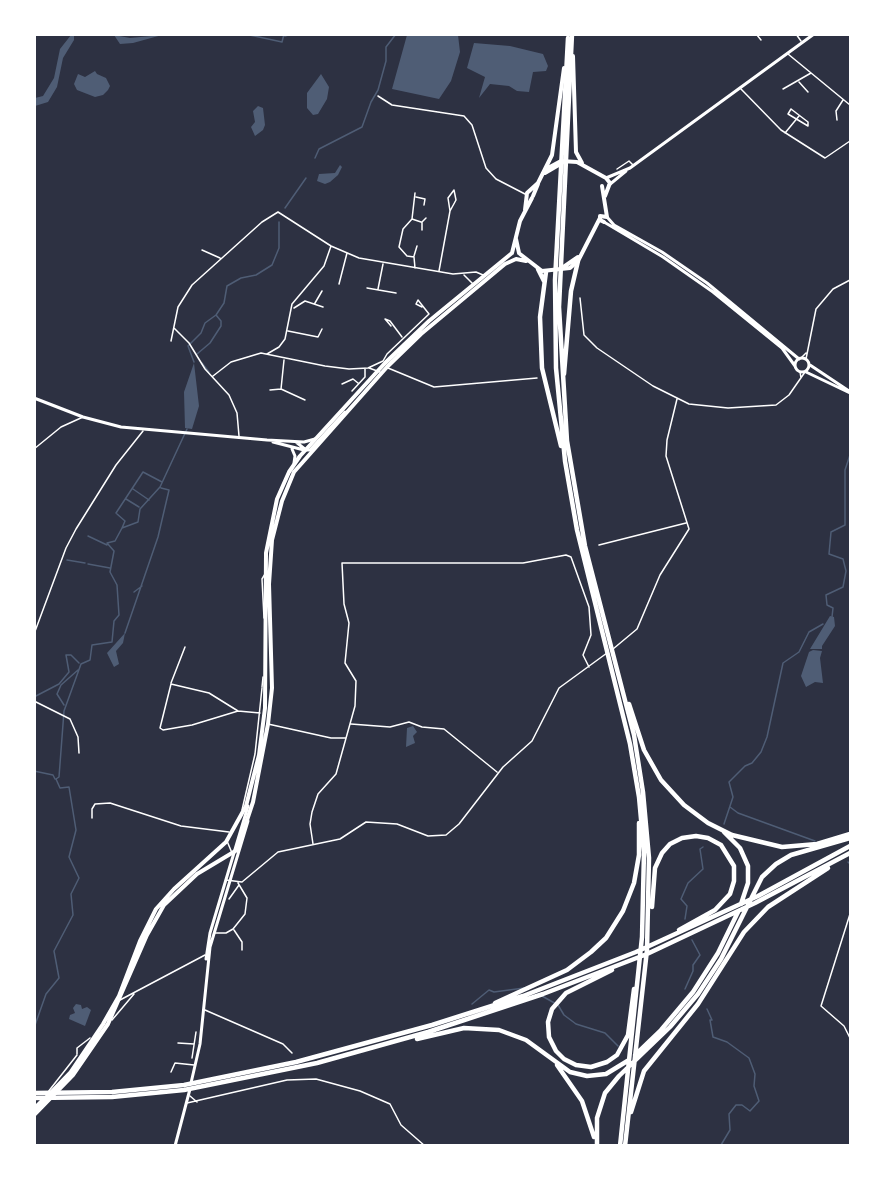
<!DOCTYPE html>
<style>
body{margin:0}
#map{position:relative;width:885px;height:1180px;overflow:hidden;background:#2d3142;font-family:"Titillium Web",sans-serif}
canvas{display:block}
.frame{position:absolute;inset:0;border:36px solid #fff;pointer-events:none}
</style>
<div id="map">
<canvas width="885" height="1180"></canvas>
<div class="frame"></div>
</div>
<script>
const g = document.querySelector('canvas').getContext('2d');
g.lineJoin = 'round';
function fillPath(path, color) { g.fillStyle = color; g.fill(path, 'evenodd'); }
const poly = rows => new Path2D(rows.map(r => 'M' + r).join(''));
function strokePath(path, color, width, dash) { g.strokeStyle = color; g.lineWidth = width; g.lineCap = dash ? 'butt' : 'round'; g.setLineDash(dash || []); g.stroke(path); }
fillPath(poly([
 [71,35,74,35,74,40,63,58,57,87,48,102,35,106,35,98,43,96,54,78,60,49],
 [114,35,130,38,162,35,133,43,120,44],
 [407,35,458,35,460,52,451,81,439,99,392,89],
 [474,43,510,46,543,54,548,66,546,71,533,72,529,92,517,91,509,86,490,84,479,98,485,77,467,68],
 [95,71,97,74,106,78,110,86,108,90,103,95,95,97,77,90,74,84,78,74,85,77],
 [321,74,329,87,327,99,318,114,313,115,307,108,307,93],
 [258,106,263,108,265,125,263,130,255,136,251,127,255,122,253,111],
 [340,165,342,167,338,175,330,182,325,184,317,181,319,174,335,173],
 [194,363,199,406,192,429,185,428,184,392],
 [830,616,834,617,835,626,822,646,822,649,810,649],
 [125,633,123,643,116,651,119,664,114,667,107,653],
 [813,650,822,651,820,658,823,683,815,682,806,687,801,676,809,652],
 [413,726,417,732,413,736,415,743,406,747,407,728],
 [76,1004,81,1005,82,1009,87,1007,91,1010,85,1026,69,1019,70,1015,75,1013,73,1008]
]), '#4f5d75');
strokePath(poly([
 [245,34,282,42,284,34],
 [285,36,292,34],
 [315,158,319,149,362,127,371,102,378,90,386,61,386,47,396,34],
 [285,208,306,178],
 [197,354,210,343,221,326,221,321,216,315],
 [194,362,188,346,201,333,205,323,216,315,224,303,227,286,241,278,256,275,272,265,279,248,279,222],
 [202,363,209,372],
 [133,489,149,500],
 [126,499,139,507],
 [116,513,143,472,162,482],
 [117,514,125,521,122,528],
 [88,536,107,545],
 [67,560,85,563],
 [88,564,110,568],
 [134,592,142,586],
 [832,617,833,608,827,605,826,595,843,587,846,571,843,559,829,554,831,532,845,525,845,470,850,455],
 [125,633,158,537,169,490,161,488],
 [34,697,59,684,69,672,66,655,71,655,79,663],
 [64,705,57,694,61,685,78,670],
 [34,771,53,775,55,779],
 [730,807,738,813,815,841],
 [724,824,733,797,729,782,745,766,752,763,761,752,767,737,783,663,799,652,809,632,823,624],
 [848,862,850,864],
 [685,919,687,906,681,899,688,883,703,869,700,849,703,847],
 [685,989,693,971,693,965,700,955,692,940],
 [542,996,558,1005,564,1015,576,1024,605,1033,618,1046],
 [472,1004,489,990,494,992,524,988],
 [707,1009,712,1020,710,1020,713,1037,727,1042,749,1058,755,1074,754,1086,759,1101,750,1111,742,1105,736,1105,729,1114,730,1130,721,1145,725,1146],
 [34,1028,46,994,59,978,54,951,73,915,71,894,79,878,69,857,76,830,69,787,60,788,56,779,59,777,64,711,81,664,90,660,92,645,112,642,114,621,119,615,117,585,110,572,114,551,107,543,115,541,122,528,138,522,140,509,160,487,187,429]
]), '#4f5d75', 1.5);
strokePath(poly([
 [796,34,801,41],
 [757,35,761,40],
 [788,54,850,105],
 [799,82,808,92],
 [741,89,781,130,825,158,850,141],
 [783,89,811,73],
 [378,96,392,105,464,116,472,125,486,168,496,179,525,194],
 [791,109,808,122,808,126,788,114,791,109],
 [837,120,836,111,843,100],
 [785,133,799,116],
 [617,169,629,161,633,165],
 [416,197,425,199,424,205],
 [412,219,421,222],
 [422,230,422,222,426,218],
 [202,250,220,258],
 [414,256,417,246],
 [415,268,414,257,407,256,399,247,403,229,412,219,415,193],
 [439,271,450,211,456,200,454,190,448,198,450,211],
 [464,275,473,284],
 [339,284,347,253],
 [367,288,396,293],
 [378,289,383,264],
 [580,298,584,335,597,348,653,386,689,404,728,408,776,405,789,395,805,372],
 [315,303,322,291],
 [294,308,305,301,323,307],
 [391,326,385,319,390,321,402,337],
 [174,328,189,343,205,369,229,395,237,413,239,436],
 [288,331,318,337,322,329],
 [171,341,178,307,192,285,262,222,278,212,331,246,359,258,453,274,476,272,483,275],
 [267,354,279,347,285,339,292,304,324,266,331,246],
 [801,358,806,353],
 [806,359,816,309,833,289,850,280],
 [284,360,281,389,305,400],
 [369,368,380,372],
 [388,368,434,387,537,378],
 [800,372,801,378],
 [213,376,231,362,261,353,325,366,349,369,368,368,383,361,387,354,429,314,418,300,416,304,422,307],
 [342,384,353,379,358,383],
 [270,390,281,389],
 [352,391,365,377,365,368],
 [34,449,61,427,83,417],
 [599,545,686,523],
 [264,618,262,579,265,574],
 [34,634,66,548,76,529,116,465,143,431],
 [613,649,637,629,660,575,689,529,666,456,667,440,677,399],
 [171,683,185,647],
 [262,687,263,677],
 [34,701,70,719,78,737,79,753],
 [238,711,209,693,171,684,160,728,163,730,192,725,238,711,260,713],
 [268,724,331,738,346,738],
 [351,724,390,727,409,722,422,727,444,729,497,772],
 [242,810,255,754,262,688],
 [92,818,92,809,95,804,110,803,181,826,229,832],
 [227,841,232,853],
 [313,844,310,824,312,812,318,794,336,774,355,706,356,681,345,663,349,623,344,604,342,563,523,563,566,555,571,557,589,607,591,635,583,655,589,667],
 [226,880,242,882,278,852,340,839,366,822,397,824,428,836,446,835,459,824,503,767,532,741,559,688,607,653],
 [229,899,239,885],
 [850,914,821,1006,844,1026,850,1038],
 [234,930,242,942,242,950],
 [214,933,226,933,233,929,245,914,247,898,238,883],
 [120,1000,205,955],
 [205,1010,283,1044,292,1053],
 [112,1020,134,994],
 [178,1043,194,1044],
 [77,1054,77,1048,90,1038],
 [192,1058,196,1032],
 [171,1072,175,1063,194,1065],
 [48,1092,77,1055],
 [190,1096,197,1102],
 [187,1103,287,1080,316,1079,360,1091,390,1104,401,1125,425,1146],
 [34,1107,41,1100],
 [850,1146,850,1145]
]), '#fff', 1.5);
strokePath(poly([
 [606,178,630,168,814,34],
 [609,185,626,171],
 [607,217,614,225,662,252,707,283,799,359],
 [604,222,663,257,713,292,782,348,795,366],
 '795 365a7 7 0 1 1 14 0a7 7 0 1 1-14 0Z',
 [810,365,849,391],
 [806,372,850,393],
 [34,398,83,417,121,427,267,440,304,442,315,439],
 [273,442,304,450],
 [296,442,306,450],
 [292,449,295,456,294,463],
 [306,450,310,450,345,412],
 [206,959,210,933,248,806],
 [191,1083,200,1044,210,947,248,821],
 [175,1146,190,1089]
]), '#fff', 3);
strokePath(poly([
 [573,56,576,152,582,163],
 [548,168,561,161,577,162,606,178],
 [545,173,562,163],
 [602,186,607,217],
 [527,193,538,183,552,155,564,68],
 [533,196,538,184],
 [605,196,610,183,606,178],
 [525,210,527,193],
 [604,222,600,220,600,216,607,217],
 [516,239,519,253],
 [512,253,520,221,532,198],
 [520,254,542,271,570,268,578,261,600,218],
 [562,268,578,257],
 [34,1110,70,1073,103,1024,119,996,140,941,156,909,174,889,226,842,246,806,259,755,265,708,266,553,277,499,289,472,300,456,385,363,429,321,512,253],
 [34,1115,73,1075,108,1024,147,935,164,905,197,874,237,850,253,802,268,724,272,688,269,584,272,540,282,501,294,472,387,367,421,334,505,264,516,259,526,261]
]), '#fff', 4);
strokePath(poly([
 [572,34,559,307,567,441,585,546,634,735,643,792,649,858,647,950,625,1146],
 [568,38,555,280,556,368,565,461,577,530,630,744,639,797,644,852,642,937,620,1146],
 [538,269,544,281],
 [546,272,540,317,542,368,561,446],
 [564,374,571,291,578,261],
 [629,704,644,750,661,780,684,805,708,823,732,835,782,847,817,844,850,834],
 [724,832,740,848,748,866,748,883,741,904],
 [652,907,655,868,662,853,670,844,682,838,696,836,708,838,721,845,734,866,734,881,730,894,715,910,679,930],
 [612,970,566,993,552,1009,548,1022,549,1037,556,1051,564,1059,576,1065,591,1067,607,1062,617,1055,628,1035,634,989],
 [495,1003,567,970,591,952,606,938,623,911,634,883,639,855,639,823],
 [417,1039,464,1028,499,1030,526,1040,570,1072,587,1076,606,1074,629,1060],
 [635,1055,661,1030,693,992,718,953,738,912],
 [557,1065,582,1101,594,1137],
 [34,1093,112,1092,184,1085,296,1062,432,1025,523,996,636,952,758,896,850,846],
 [34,1098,112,1097,184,1090,317,1063,428,1032,543,994,647,954,755,903,850,853],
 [631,1112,644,1071,698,1004,744,932,768,907,828,868],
 [597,1146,597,1118,605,1093,619,1076,670,1027,698,994,721,959,762,877,776,864,791,855,850,838]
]), '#fff', 4.5);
</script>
